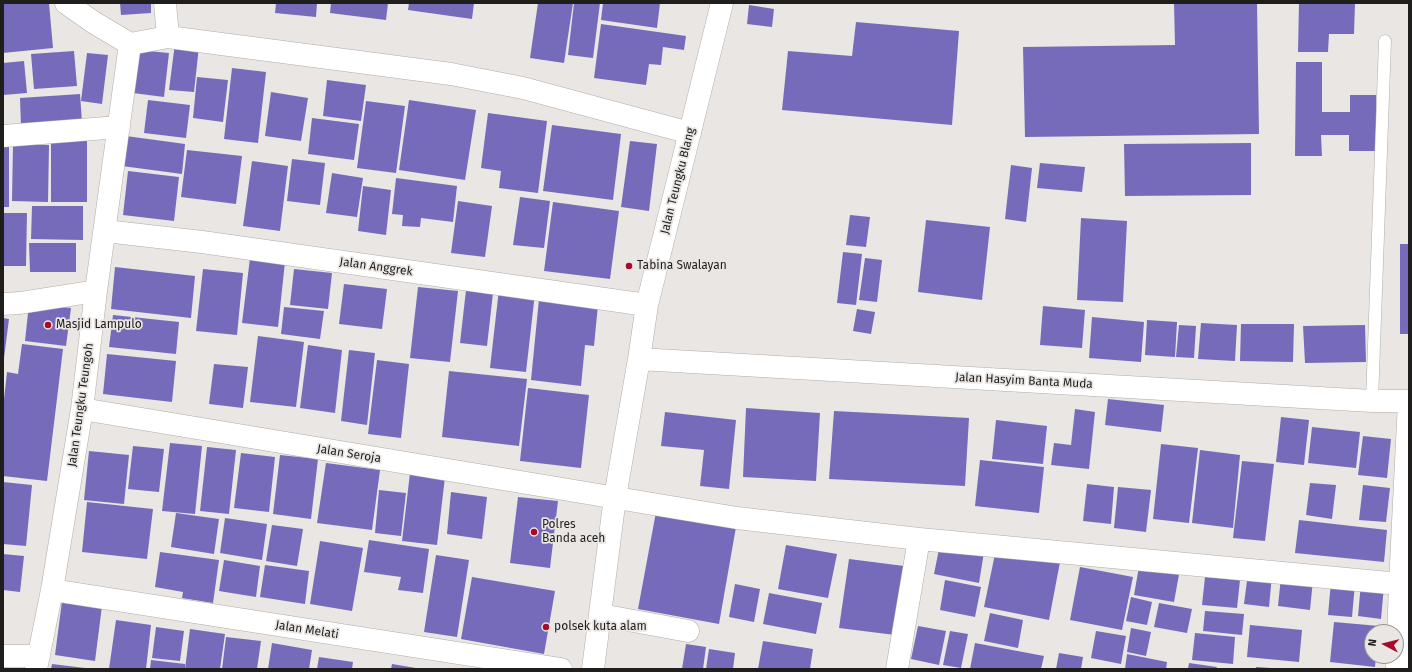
<!DOCTYPE html>
<style>
body{margin:0}
#map{position:relative;width:1412px;height:672px;overflow:hidden;background:#eae6e3;font-family:"Fira Sans",sans-serif}
canvas{display:block}
.frame{position:absolute;inset:0;border:4px solid #1f1e1d;pointer-events:none}
.north{position:absolute;left:1364px;top:624px;width:40px;height:40px;box-sizing:border-box;background:#eae6e3;border:1px solid #999694;border-radius:50%;rotate:277deg;font-size:11px;font-weight:700;line-height:16px;text-align:center;color:#1f1e1d}
.north::after{content:'';display:block;margin:auto;width:14px;height:18px;background:#a60b2a;clip-path:polygon(50% 0,100% 100%,50% 72%,0 100%)}
</style>
<div id="map">
<canvas width="1412" height="672"></canvas>
<div class="frame"></div>
<div class="north">N</div>
</div>
<script>
const g = document.querySelector('canvas').getContext('2d');
g.lineJoin = 'round';
function fillPath(path, color) { g.fillStyle = color; g.fill(path, 'evenodd'); }
const poly = rows => new Path2D(rows.map(r => 'M' + r).join(''));
function strokePath(path, color, width, dash) { g.strokeStyle = color; g.lineWidth = width; g.lineCap = dash ? 'butt' : 'round'; g.setLineDash(dash || []); g.stroke(path); }
function label(font, color, halo, rows, align = 'center') {
  g.font = font + ' "Fira Sans",sans-serif'; g.lineWidth = 3.5; g.setLineDash([]); g.textBaseline = 'middle'; g.strokeStyle = halo; g.fillStyle = color; for (const [text, x, y, turn = 0] of rows) {
    g.save(); g.translate(x, y); g.rotate((+turn || 0) * Math.PI / 180); g.textAlign = isNaN(turn) ? turn : align; if (halo) g.strokeText(text, 0, 0); g.fillText(text, 0, 0); g.restore();
  }
}
fillPath(poly([
 [3,3,49,3,53,48,3,53],
 [120,3,151,3,151,13,121,15],
 [276,3,317,3,316,17,275,13],
 [331,3,388,3,386,20,330,13],
 [409,3,474,3,472,19,408,10],
 [538,3,573,3,564,63,530,58],
 [574,3,600,3,593,58,568,55],
 [603,3,660,3,657,28,601,20],
 [1174,3,1257,3,1259,134,1025,137,1023,47,1175,45],
 [1299,3,1355,3,1354,34,1329,34,1328,52,1298,52],
 [749,5,774,9,772,27,747,24],
 [856,22,959,31,952,125,782,110,788,51,852,56],
 [601,24,686,36,684,50,663,47,661,65,649,64,646,85,594,78],
 [175,43,199,46,194,92,169,90],
 [137,50,169,53,164,97,133,93],
 [74,51,77,86,34,89,31,54],
 [87,53,108,55,102,104,81,101],
 [24,61,27,93,3,95,3,63],
 [1296,62,1322,62,1322,112,1350,112,1350,95,1376,95,1376,151,1349,151,1349,135,1321,135,1322,156,1295,156],
 [232,68,266,72,258,143,224,139],
 [197,77,228,80,223,122,193,118],
 [327,80,366,85,361,121,323,116],
 [271,92,308,98,301,141,265,136],
 [80,94,82,122,21,126,20,98],
 [148,100,190,105,186,138,144,133],
 [409,100,476,110,465,180,399,170],
 [366,101,405,106,396,173,357,168],
 [488,113,547,121,538,193,499,188,501,171,481,168],
 [312,118,359,124,354,160,308,154],
 [552,125,621,134,613,200,543,191],
 [126,136,185,144,182,174,122,166],
 [51,141,87,141,87,202,51,202],
 [630,141,657,144,649,211,621,207],
 [1251,143,1251,195,1125,196,1124,144],
 [13,144,49,145,48,202,12,201],
 [3,147,9,147,9,207,3,207],
 [187,150,242,156,236,204,181,197],
 [292,159,325,163,320,205,287,201],
 [252,161,288,166,280,231,243,226],
 [1040,163,1085,167,1082,192,1037,188],
 [1011,165,1032,168,1026,222,1005,219],
 [128,171,179,177,174,221,123,215],
 [332,173,363,178,357,217,326,213],
 [396,178,457,186,453,222,421,218,420,227,402,226,403,215,392,214],
 [363,186,391,190,386,235,358,231],
 [520,197,550,201,544,248,513,245],
 [458,201,492,206,485,257,451,253],
 [553,202,619,211,610,279,544,271],
 [32,206,83,206,83,240,31,239],
 [3,213,27,213,26,266,3,266],
 [850,215,870,217,866,247,846,245],
 [1081,218,1127,221,1123,302,1077,300],
 [926,220,990,227,982,300,918,292],
 [29,243,76,243,76,272,30,272],
 [1400,244,1409,244,1409,334,1400,334],
 [843,252,862,254,856,305,837,303],
 [250,258,285,262,278,327,242,323],
 [865,258,882,260,877,302,859,300],
 [115,267,195,276,191,318,111,309],
 [203,269,243,273,237,335,196,331],
 [294,269,332,273,328,309,290,305],
 [344,284,387,289,382,329,339,324],
 [418,287,458,291,450,362,410,358],
 [499,289,535,293,526,372,490,368],
 [466,290,493,293,487,346,460,343],
 [539,299,598,305,594,346,585,345,581,386,531,380],
 [29,304,71,308,66,346,25,341],
 [1043,306,1085,310,1082,348,1040,345],
 [284,307,324,311,320,339,281,334],
 [857,309,875,312,871,334,853,331],
 [113,315,179,322,176,354,109,347],
 [1092,317,1144,322,1141,362,1089,358],
 [3,318,9,319,4,358,3,358],
 [1147,320,1177,322,1175,357,1145,355],
 [1201,323,1237,325,1235,361,1198,359],
 [1241,324,1294,324,1293,362,1240,361],
 [1179,325,1196,326,1194,358,1176,357],
 [1365,325,1366,362,1305,363,1303,326],
 [258,336,304,342,296,407,250,402],
 [22,344,63,349,47,481,3,476,3,408,7,372,18,374],
 [308,345,342,350,335,413,300,408],
 [349,350,375,353,367,425,341,421],
 [107,354,176,361,172,402,103,394],
 [377,360,409,364,401,438,368,434],
 [214,364,248,367,243,408,209,404],
 [449,371,527,379,519,446,442,437],
 [528,388,589,395,581,468,520,461],
 [1108,399,1164,405,1161,432,1105,425],
 [746,408,820,413,816,481,743,477],
 [1075,409,1095,412,1089,469,1051,465,1054,443,1071,445],
 [834,411,969,418,965,486,829,479],
 [665,412,736,420,729,489,700,486,704,450,661,446],
 [1281,417,1309,420,1304,465,1276,462],
 [996,420,1047,426,1043,464,992,459],
 [1312,427,1360,432,1356,468,1308,463],
 [1363,436,1391,439,1387,478,1358,475],
 [170,443,202,446,195,514,162,511],
 [1161,444,1198,448,1189,523,1153,519],
 [133,446,164,449,159,492,128,489],
 [207,447,236,450,229,514,200,511],
 [1200,450,1240,455,1233,528,1192,523],
 [89,451,129,455,124,504,84,500],
 [241,453,275,457,269,512,234,508],
 [280,455,318,459,311,519,273,514],
 [980,460,1044,467,1039,513,975,506],
 [1242,461,1274,464,1265,541,1233,538],
 [326,463,380,470,372,530,317,523],
 [410,473,445,477,437,545,402,541],
 [3,482,32,485,26,546,3,544],
 [1310,483,1336,485,1332,519,1306,515],
 [1087,484,1114,487,1111,524,1083,521],
 [1363,485,1390,488,1386,522,1359,520],
 [1118,487,1151,490,1146,532,1114,528],
 [379,490,406,493,401,536,375,533],
 [451,492,487,497,482,539,447,534],
 [518,497,558,501,550,568,510,563],
 [87,502,153,509,147,559,82,552],
 [656,512,736,527,719,624,638,609],
 [176,513,219,519,214,554,171,547],
 [225,518,267,524,262,560,220,553],
 [1299,520,1387,530,1384,562,1295,553],
 [272,525,303,529,297,566,266,561],
 [369,540,429,549,423,593,398,590,401,577,364,572],
 [320,541,363,548,352,611,310,604],
 [940,544,984,552,979,583,934,574],
 [786,545,837,554,828,598,778,589],
 [996,549,1060,562,1049,620,984,607],
 [160,552,219,560,213,603,182,598,183,592,155,587],
 [3,554,24,556,20,592,3,590],
 [436,555,469,560,457,637,424,632],
 [849,559,904,566,895,635,839,628],
 [224,560,260,566,256,597,219,591],
 [1140,561,1180,569,1174,602,1134,595],
 [265,565,309,571,305,604,260,597],
 [1080,567,1133,577,1122,630,1070,620],
 [1248,573,1272,575,1269,607,1244,604],
 [472,577,555,591,544,654,461,639],
 [1205,577,1240,580,1237,608,1202,605],
 [1281,577,1313,580,1310,610,1278,606],
 [945,580,981,587,975,617,940,610],
 [1331,582,1355,584,1352,617,1328,615],
 [1361,583,1384,586,1381,619,1358,616],
 [735,584,760,589,754,622,729,617],
 [769,593,822,603,816,634,763,624],
 [1131,597,1152,602,1147,625,1126,621],
 [62,601,102,606,95,661,55,655],
 [1159,603,1192,609,1187,633,1154,627],
 [1205,611,1244,614,1242,635,1203,631],
 [990,613,1023,620,1018,648,984,641],
 [116,620,151,625,146,669,109,669],
 [1334,622,1379,626,1379,632,1372,632,1372,656,1376,656,1375,667,1330,662],
 [1250,625,1302,630,1299,662,1247,657],
 [918,626,946,631,939,665,911,659],
 [156,627,184,631,180,661,152,658],
 [1131,628,1151,632,1146,656,1127,652],
 [190,629,225,634,220,669,185,669],
 [950,631,968,634,961,668,943,665],
 [1096,631,1126,636,1121,664,1091,658],
 [1195,633,1235,637,1233,664,1192,660],
 [226,637,261,641,257,669,222,669],
 [763,641,813,649,810,669,758,669],
 [272,643,312,650,309,669,268,669],
 [975,643,1044,656,1041,669,970,669],
 [686,644,706,647,703,669,682,669],
 [709,649,735,653,733,669,706,669],
 [1059,653,1083,657,1081,669,1056,669],
 [1127,654,1167,662,1166,669,1125,669],
 [319,657,353,662,352,669,317,669],
 [151,660,185,664,185,669,150,669],
 [1189,663,1217,667,1216,669,1188,669],
 [52,664,85,668,85,669,51,669],
 [392,664,416,668,416,669,391,669],
 [1256,667,1271,668,1271,669,1256,669]
]), '#766bbb');
const lane = poly([
 [1372,401,1385,41]
]);
const street = poly([
 [66,3,93,22,130,44,168,37,451,74,523,88,690,133],
 [165,3,168,37],
 [3,136,119,127],
 [105,231,202,242,647,305],
 [3,304,20,303,96,291],
 [639,359,1372,401,1409,401],
 [82,409,737,518,919,539,1400,584],
 [52,590,561,669],
 [601,615,688,631],
 [3,656,39,656],
 [36,669,52,590,82,409,96,291,130,44],
 [593,669,615,497,639,359,647,305,722,3],
 [897,669,919,539],
 [1397,669,1400,584,1409,401]
]);
strokePath(lane, '#b0aca9', 13);
strokePath(street, '#b0aca9', 23);
strokePath(lane, '#fff', 12);
strokePath(street, '#fff', 22);
for (const [x, y, r, color] of [
 [629,266,4,"#a60b2a"],
 [48,325,4,"#a60b2a"],
 [534,532,4,"#a60b2a"],
 [546,627,4,"#a60b2a"]
]) { const dot = new Path2D(); dot.arc(x, y, r, 0, 2 * Math.PI); g.fillStyle = color; g.fill(dot); strokePath(dot, '#eae6e3', 1.5); }
label('12px', '#1f1e1d', '#eae6e3', [
 ["Jalan Teungku Blang",678,181,-76],
 ["Jalan Anggrek",376,267,8],
 ["Jalan Hasyim Banta Muda",1024,381,3],
 ["Jalan Teungku Teungoh",81,405,-82],
 ["Jalan Seroja",349,454,9],
 ["Jalan Melati",307,630,9]
]);
label('12px', '#1f1e1d', '#eae6e3', [
 ["Tabina Swalayan",637,266],
 ["Masjid Lampulo",56,325],
 ["Polres",542,525],
 ["Banda aceh",542,539],
 ["polsek kuta alam",554,627]
], 'left');
</script>
